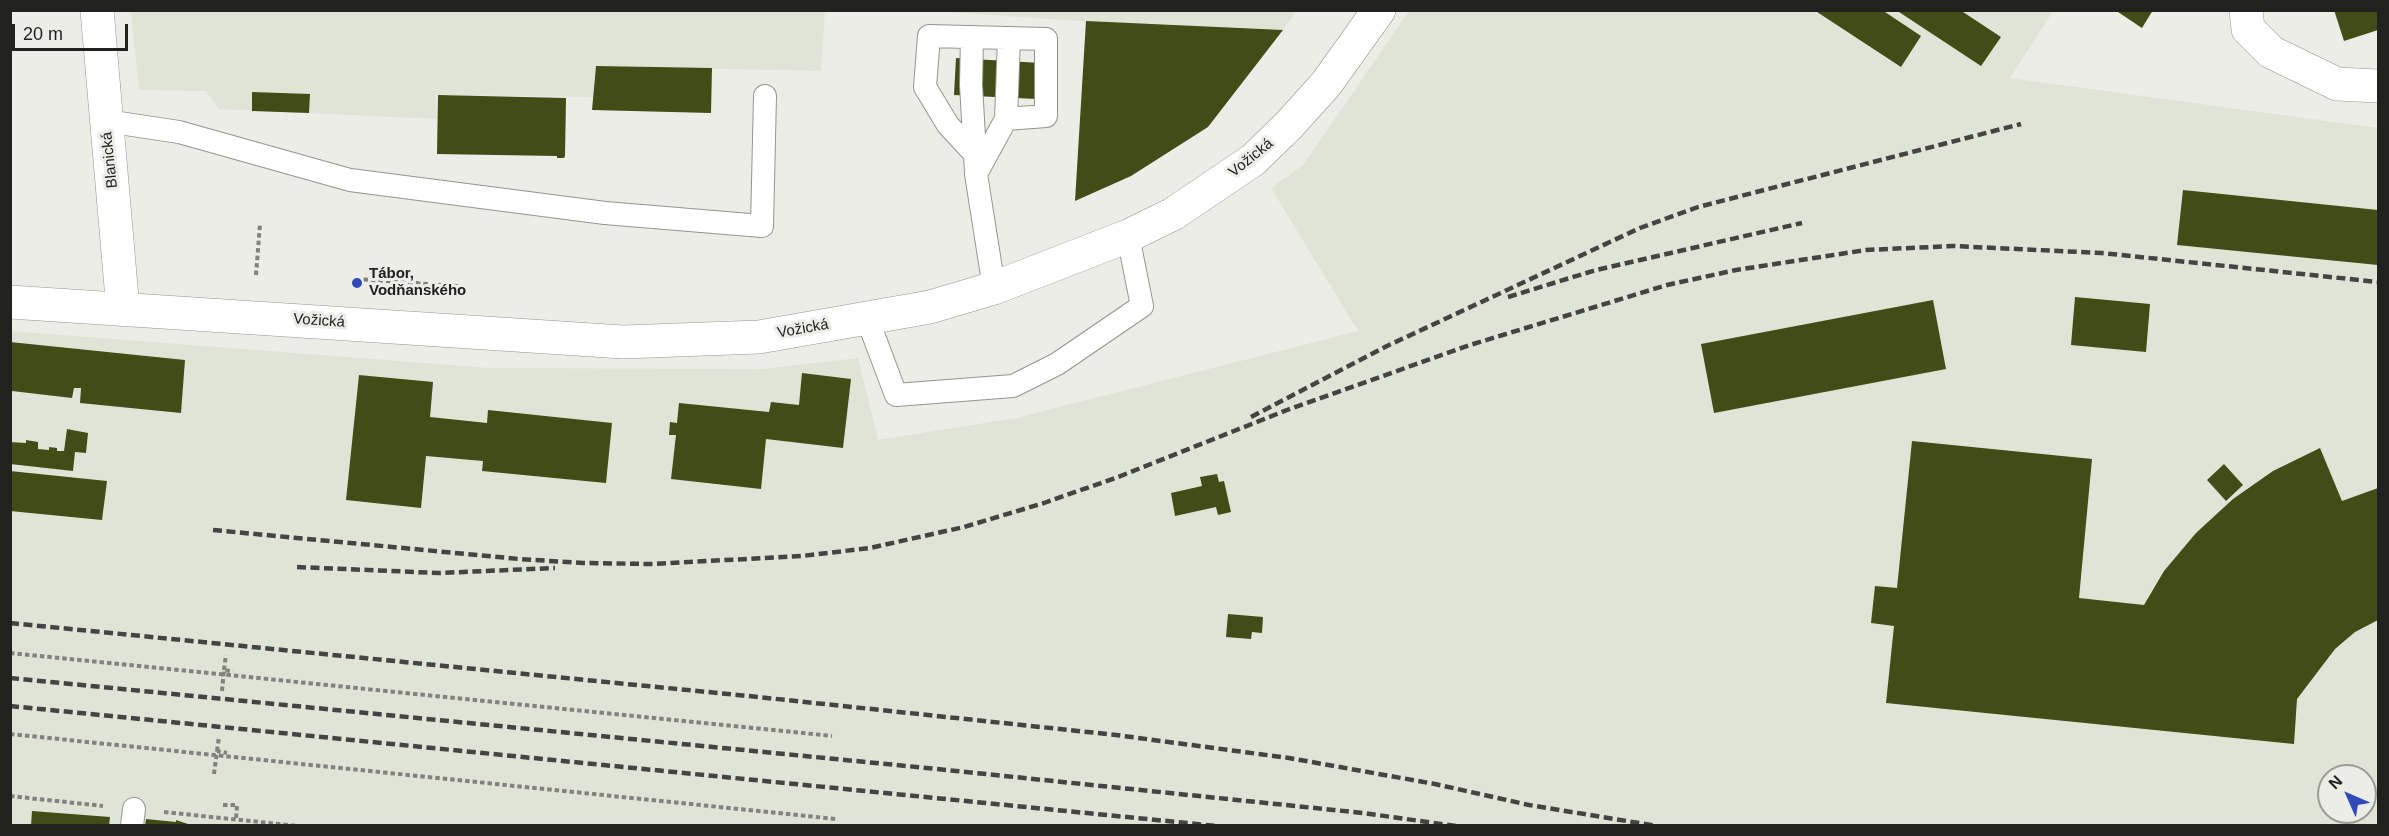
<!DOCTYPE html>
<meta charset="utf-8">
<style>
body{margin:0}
#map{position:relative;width:2389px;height:836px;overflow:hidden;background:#ecede7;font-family:Arial,sans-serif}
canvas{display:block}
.frame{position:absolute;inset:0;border:12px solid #212220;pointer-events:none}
.north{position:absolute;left:2317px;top:764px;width:60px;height:60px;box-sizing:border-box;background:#ecede7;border:2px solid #9b9c97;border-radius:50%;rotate:315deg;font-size:16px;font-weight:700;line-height:24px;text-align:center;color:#212220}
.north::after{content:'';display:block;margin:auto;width:21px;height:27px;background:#3249ba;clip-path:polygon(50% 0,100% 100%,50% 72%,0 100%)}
.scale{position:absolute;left:12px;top:24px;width:116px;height:27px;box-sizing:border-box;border:3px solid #212220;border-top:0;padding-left:8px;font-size:18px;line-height:21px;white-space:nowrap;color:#212220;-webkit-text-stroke:4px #ecede7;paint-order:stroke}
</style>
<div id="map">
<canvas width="2389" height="836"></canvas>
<div class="frame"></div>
<div class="north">N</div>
<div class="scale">20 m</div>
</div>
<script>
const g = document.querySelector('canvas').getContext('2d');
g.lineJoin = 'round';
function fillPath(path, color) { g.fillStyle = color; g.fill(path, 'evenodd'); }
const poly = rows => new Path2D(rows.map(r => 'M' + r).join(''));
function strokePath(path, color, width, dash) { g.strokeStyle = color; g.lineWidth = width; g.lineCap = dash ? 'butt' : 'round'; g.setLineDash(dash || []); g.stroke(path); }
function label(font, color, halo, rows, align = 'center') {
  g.font = font + ' Arial,sans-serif'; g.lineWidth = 6; g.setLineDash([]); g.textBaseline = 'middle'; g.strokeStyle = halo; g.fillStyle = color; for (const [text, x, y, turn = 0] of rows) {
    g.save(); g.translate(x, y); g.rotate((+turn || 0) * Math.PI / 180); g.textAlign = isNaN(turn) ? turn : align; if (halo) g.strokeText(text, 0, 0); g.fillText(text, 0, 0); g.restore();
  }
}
fillPath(poly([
 [131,11,825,11,821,71,596,66,593,97,436,95,437,119,219,109,206,91,139,90],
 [933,11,1296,11,1283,30,1136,25],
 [1409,11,2053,11,2010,78,2378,128,2378,825,11,825,10,331,489,368,763,369,858,358,878,440,1016,418,1358,331,1271,188,1303,165],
 [2329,776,2365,776,2365,812,2329,812]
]), '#e0e4d7');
fillPath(poly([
 [1814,10,1882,10,1921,36,1901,67],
 [1896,10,1960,10,2001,37,1981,66],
 [2115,10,2153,10,2142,28],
 [2334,10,2378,10,2378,30,2344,41],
 [1086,21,1283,30,1208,127,1131,176,1075,201],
 [956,58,1058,64,1057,100,954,95],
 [596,66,712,68,711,113,592,110],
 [252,92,310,94,309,113,252,111],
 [438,95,566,98,565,156,564,158,557,158,557,156,437,154],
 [2183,190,2378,210,2378,265,2177,245],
 [2075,297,2150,304,2146,352,2071,345],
 [1933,300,1946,369,1714,413,1701,344],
 [10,342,185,360,181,413,80,403,81,388,74,388,72,398,12,391],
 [802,373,851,379,843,448,766,439,761,489,671,479,676,435,669,435,670,422,677,423,679,403,769,412,771,402,799,405],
 [359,375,433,382,430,417,487,423,488,410,612,423,606,483,482,471,483,461,426,456,421,508,346,500],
 [67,429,88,433,86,453,75,452,73,471,10,464,10,442,26,443,26,440,38,442,38,449,49,450,49,447,57,448,57,451,64,451],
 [1912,441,2092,459,2079,598,2144,605,2164,571,2196,533,2233,499,2273,471,2320,448,2342,501,2378,488,2378,620,2355,632,2335,649,2297,699,2294,744,1886,703,1894,626,1871,623,1875,586,1897,588],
 [2224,464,2243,485,2226,501,2207,480],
 [10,471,107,481,102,520,10,511],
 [1217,474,1219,482,1224,481,1231,512,1218,515,1216,507,1175,516,1171,493,1202,486,1200,477],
 [1228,614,1263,617,1262,633,1252,632,1251,639,1226,637],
 [32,811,110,817,109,826,31,826],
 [146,819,176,822,176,820,194,826,145,826]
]), '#424c16');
const lane = poly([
 [972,37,971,85,975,154],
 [106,121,179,132,350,180,605,213,762,226,765,96],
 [976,174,1006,119,1009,38],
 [994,288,976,174,975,154,948,125,925,87,929,36,1046,39,1046,116,1006,119],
 [867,318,896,395,1013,386,1057,364,1142,306,1128,236],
 [132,826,134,809]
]);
const street = poly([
 [97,10,123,310],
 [2246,10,2248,29,2271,52,2337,84,2378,86],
 [10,302,623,342,759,337,930,307,994,288,1128,236,1173,214,1253,160,1289,125,1326,84,1379,10]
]);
strokePath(lane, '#949590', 24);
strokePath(street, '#949590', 34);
strokePath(poly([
 [256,275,260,224],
 [356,279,458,286],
 [10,653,832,736],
 [224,670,226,655],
 [222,691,224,670,233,671],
 [10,734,836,819],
 [217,751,219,737],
 [214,774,217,751,227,753],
 [10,796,103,806],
 [223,805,237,805,236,819],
 [164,812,298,826]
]), '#82837f', 4, [4.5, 3]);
strokePath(lane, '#fff', 22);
strokePath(street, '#fff', 33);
strokePath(poly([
 [1508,297,1596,270,1802,223],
 [1251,417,1387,346,1640,228,1698,207,2021,124],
 [213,530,519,559,583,563,651,564,802,556,870,548,964,527,1044,503,1118,477,1287,410,1470,345,1667,285,1736,270,1866,250,1953,246,2102,253,2378,282],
 [297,567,439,573,555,568],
 [10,623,758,697,1116,735,1289,758,1435,784,1529,805,1657,826],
 [10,678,937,769,1363,813,1456,826],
 [10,706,1217,826]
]), '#444542', 4.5, [9, 4.5]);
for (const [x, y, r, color] of [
 [357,283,6,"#3249ba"]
]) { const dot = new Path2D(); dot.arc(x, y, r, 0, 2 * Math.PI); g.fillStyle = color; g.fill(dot); strokePath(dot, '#ecede7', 2); }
label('15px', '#212220', '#ecede7', [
 ["Vožická",1251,158,-39],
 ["Blanická",110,160,-96],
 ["Vožická",319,321,4],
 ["Vožická",803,329,-10]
]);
label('bold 15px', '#212220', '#ecede7', [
 ["Tábor,",369,274],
 ["Vodňanského",369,291]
], 'left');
</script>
